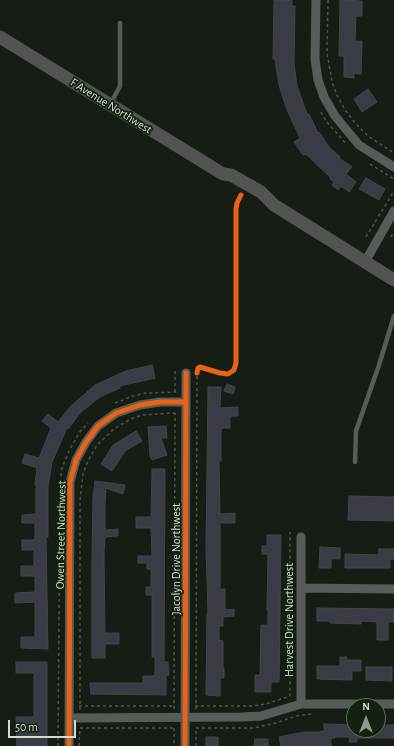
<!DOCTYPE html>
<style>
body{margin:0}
#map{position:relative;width:394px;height:746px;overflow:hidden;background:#161d14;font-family:"Alegreya Sans",sans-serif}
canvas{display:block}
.north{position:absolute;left:346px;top:698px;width:40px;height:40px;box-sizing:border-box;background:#132110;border:1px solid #606c5d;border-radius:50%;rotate:0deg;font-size:11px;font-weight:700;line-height:16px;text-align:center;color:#d3dcd1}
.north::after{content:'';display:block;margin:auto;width:14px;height:18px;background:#91998f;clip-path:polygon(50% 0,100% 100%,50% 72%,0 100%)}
.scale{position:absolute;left:8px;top:720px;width:68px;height:18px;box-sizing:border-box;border:2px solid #d3dcd1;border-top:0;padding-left:5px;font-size:12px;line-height:14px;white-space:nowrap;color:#d3dcd1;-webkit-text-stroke:3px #132110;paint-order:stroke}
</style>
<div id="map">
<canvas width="394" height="746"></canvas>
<div class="north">N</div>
<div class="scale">50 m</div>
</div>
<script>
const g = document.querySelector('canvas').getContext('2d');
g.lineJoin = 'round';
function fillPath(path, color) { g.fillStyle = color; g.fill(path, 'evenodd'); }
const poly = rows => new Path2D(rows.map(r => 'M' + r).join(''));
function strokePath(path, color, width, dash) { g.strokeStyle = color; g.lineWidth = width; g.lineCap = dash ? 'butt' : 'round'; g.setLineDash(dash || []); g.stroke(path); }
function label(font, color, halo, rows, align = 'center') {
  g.font = font + ' "Alegreya Sans",sans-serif'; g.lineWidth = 3.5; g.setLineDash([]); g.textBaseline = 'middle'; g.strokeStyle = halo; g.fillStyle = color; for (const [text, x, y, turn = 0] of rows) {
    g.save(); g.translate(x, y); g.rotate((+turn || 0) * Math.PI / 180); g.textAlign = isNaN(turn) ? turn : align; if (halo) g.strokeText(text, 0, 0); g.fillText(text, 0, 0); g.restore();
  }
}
const building = poly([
 [274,0,292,0,292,6,295,6,294,64,297,86,307,114,309,114,318,133,319,132,329,147,340,157,339,158,352,167,346,174,356,182,349,192,341,186,338,190,332,185,334,182,330,179,331,178,306,154,303,155,294,142,300,138,287,110,279,85,275,59,273,59,274,0],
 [340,0,362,1,362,16,356,16,355,41,362,41,361,74,354,73,354,78,344,77,344,56,339,56,340,0],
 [368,89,377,102,362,112,354,99,368,89],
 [366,178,385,189,379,200,359,189,366,178],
 [152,365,155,378,120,386,120,388,100,397,81,412,68,429,67,428,52,462,48,486,48,537,46,537,48,649,21,648,21,637,35,637,35,602,15,603,15,593,35,592,35,576,21,576,21,566,34,566,34,550,22,550,22,540,35,540,35,523,22,523,22,515,36,514,36,485,35,485,37,468,22,463,25,454,39,458,51,428,42,421,48,414,58,422,70,407,95,385,126,371,152,365],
 [227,384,235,387,233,394,224,391,227,384],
 [208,387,221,387,220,408,238,407,238,416,230,416,230,428,221,428,221,461,219,461,220,514,235,513,235,523,220,523,220,589,225,589,225,610,234,609,234,616,223,617,223,626,219,626,219,640,223,641,223,668,224,668,224,678,220,678,220,696,206,695,207,613,208,613,206,550,208,387],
 [166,426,167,438,161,438,167,455,152,460,150,456,148,427,166,426],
 [136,431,142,441,125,451,112,471,101,464,113,445,136,431],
 [152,469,165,469,164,662,168,662,169,675,166,675,166,695,91,694,90,683,143,683,143,676,155,676,155,657,152,657,152,595,146,595,146,587,151,587,151,569,147,569,147,563,138,563,138,556,152,556,151,528,136,528,136,517,151,517,152,469],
 [95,481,125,485,123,494,106,488,105,505,105,530,118,529,118,536,105,537,104,553,105,633,119,633,119,644,105,644,105,658,92,658,92,556,93,498,95,481],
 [349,496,394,497,394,521,348,520,349,496],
 [267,535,281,535,279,682,271,682,271,692,255,692,255,675,260,675,261,625,268,625,268,610,267,610,268,554,262,554,262,546,267,546,267,535],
 [320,547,340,548,340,559,331,559,331,568,319,568,320,547],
 [379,549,394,549,394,559,390,559,390,568,345,568,345,554,379,555,379,549],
 [317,608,394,609,394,622,388,622,388,640,377,640,377,622,361,621,361,624,330,623,330,621,317,621,317,608],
 [340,657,347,657,347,660,361,660,361,671,352,671,352,680,317,679,317,666,340,666,340,657],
 [16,662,47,662,47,746,17,746,16,717,34,717,34,673,16,673,16,662],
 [366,667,392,667,392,681,366,680,366,667],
 [324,724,354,725,354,730,378,730,378,725,394,725,394,738,357,738,357,742,349,742,350,737,335,737,335,738,331,738,331,746,281,746,279,737,304,732,321,732,321,731,324,731,324,724],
 [206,737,218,737,218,746,206,746,206,737],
 [255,739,268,739,268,746,254,746,255,739]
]);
fillPath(building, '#3a3c45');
strokePath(building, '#434647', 1);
strokePath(poly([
 [328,0,327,53,332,82,337,95,345,110,356,124,368,136,394,153],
 [321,112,326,121,347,145],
 [370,164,394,179],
 [366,237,394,191],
 [391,237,394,231],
 [175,371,175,392],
 [115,403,133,396,146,393,177,392],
 [79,706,175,706],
 [195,706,252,706,266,704,290,696,290,532],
 [174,709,175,413],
 [196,709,197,373],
 [80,710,80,500,83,474,88,461,97,445,115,428,131,419,142,415,175,413],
 [80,728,176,728],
 [174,728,174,746],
 [58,746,60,483,62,468,69,451,79,433,88,423],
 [79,746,80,728],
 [196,746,196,728,253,728,276,723,296,716,312,714]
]), '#505450', 1.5, [3, 3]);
strokePath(poly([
 [111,103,120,86,120,23],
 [355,462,356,431,379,365,394,316]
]), '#585c58', 4.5);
strokePath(poly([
 [316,0,315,59,318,80,324,97,335,116,359,145,394,167],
 [365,262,394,211],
 [301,588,394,589],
 [301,704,301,537],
 [69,718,242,717,261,716,301,704,394,704],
 [69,746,70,482,76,460,86,442,98,426,116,413,140,405,160,402,186,402],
 [185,746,186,373]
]), '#585c58', 9);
strokePath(poly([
 [0,37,223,174,231,175,261,192,274,205,394,280]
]), '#515450', 13);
strokePath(poly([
 [197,373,198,368,200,367,220,373,228,374,234,370,236,363,236,209,237,203,241,195],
 [69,746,70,482,76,460,86,442,98,426,116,413,140,405,160,402,186,402],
 [185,746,186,373]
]), '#ea6118', 5);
label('12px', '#d3dcd1', '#132110', [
 ["F Avenue Northwest",111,106,32],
 ["Owen Street Northwest",61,535,-89],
 ["Jacolyn Drive Northwest",176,559,-90],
 ["Harvest Drive Northwest",289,620,-90]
]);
</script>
